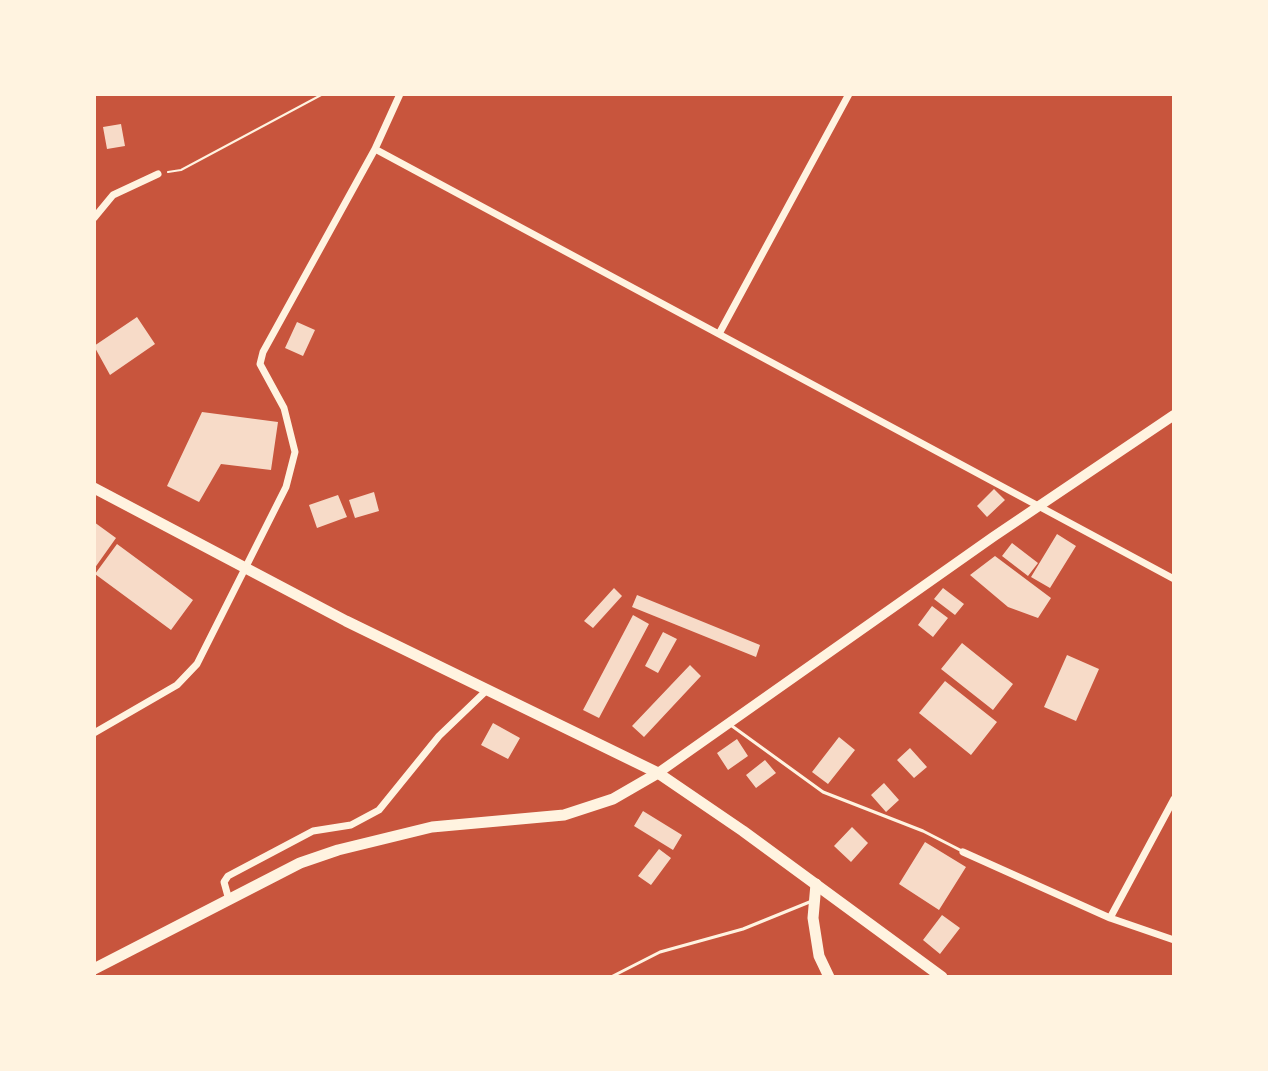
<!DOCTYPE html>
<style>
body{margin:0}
#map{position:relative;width:1268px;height:1071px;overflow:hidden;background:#c8553d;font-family:Rubik,sans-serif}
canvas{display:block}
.frame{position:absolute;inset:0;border:96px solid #fff3e0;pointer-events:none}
</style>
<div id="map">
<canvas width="1268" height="1071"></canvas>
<div class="frame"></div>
</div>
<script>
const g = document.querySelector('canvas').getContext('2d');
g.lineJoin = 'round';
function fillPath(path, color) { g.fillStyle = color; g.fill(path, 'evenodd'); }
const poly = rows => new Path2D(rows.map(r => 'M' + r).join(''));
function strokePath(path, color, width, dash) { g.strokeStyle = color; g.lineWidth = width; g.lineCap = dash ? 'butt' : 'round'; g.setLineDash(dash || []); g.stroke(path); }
fillPath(poly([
 [121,124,125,146,107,149,103,127],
 [137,317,155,344,110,375,94,346],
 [297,322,315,330,303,356,285,348],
 [202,412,278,422,271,470,221,464,199,502,167,486],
 [994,489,1005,500,987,517,977,506],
 [374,492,379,511,355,518,349,500],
 [338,495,347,517,317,528,309,505],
 [94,522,116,538,94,569],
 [1057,534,1076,546,1050,588,1031,577],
 [1012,543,1038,563,1028,576,1002,556],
 [117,544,193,600,171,630,95,574],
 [995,556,1051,598,1038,618,1008,607,970,575],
 [614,588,622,596,593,628,584,621],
 [943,588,964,604,955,615,934,599],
 [637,595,760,645,756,657,632,607],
 [932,606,948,618,933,637,918,625],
 [633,615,649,624,599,718,583,710],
 [663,632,677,639,658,673,645,666],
 [962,643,1013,684,993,710,941,669],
 [1067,655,1099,669,1076,721,1044,707],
 [690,665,701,676,644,737,632,726],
 [945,681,997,722,971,755,919,713],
 [493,723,520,738,508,759,481,745],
 [839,737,855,750,828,784,812,772],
 [737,739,748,756,728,770,717,753],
 [910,748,927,767,914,778,897,760],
 [765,760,776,773,756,788,746,775],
 [884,783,899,800,886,812,871,795],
 [643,811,682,835,673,850,634,826],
 [852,827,868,843,851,862,834,846],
 [925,842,966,867,939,910,899,884],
 [659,849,671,858,651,885,638,876],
 [942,915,960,928,940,954,923,940]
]), '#f7dbc8');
strokePath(poly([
 [168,172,181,170,323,94]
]), '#fff3e0', 2);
strokePath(poly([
 [732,726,823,792,923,831,962,851],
 [611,977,660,952,743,929,812,901]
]), '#fff3e0', 3);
strokePath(poly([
 [375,149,1174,579],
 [94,218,113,195,158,174],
 [720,332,849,94],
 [94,733,177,685,197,664,286,487,295,452,284,408,260,364,263,352,375,149,400,94],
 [963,852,1110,918,1174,940],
 [229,900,224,882,228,876,313,831,351,825,379,810,439,736,488,689],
 [1110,918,1174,799]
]), '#fff3e0', 7);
strokePath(poly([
 [658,773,993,537,1174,415]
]), '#fff3e0', 10);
strokePath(poly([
 [816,884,813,918,819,956,829,977],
 [94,969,300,863,338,850,432,827,564,815,613,799,658,773]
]), '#fff3e0', 11);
strokePath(poly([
 [94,488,346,621,658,773,743,831,942,977]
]), '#fff3e0', 11);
</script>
